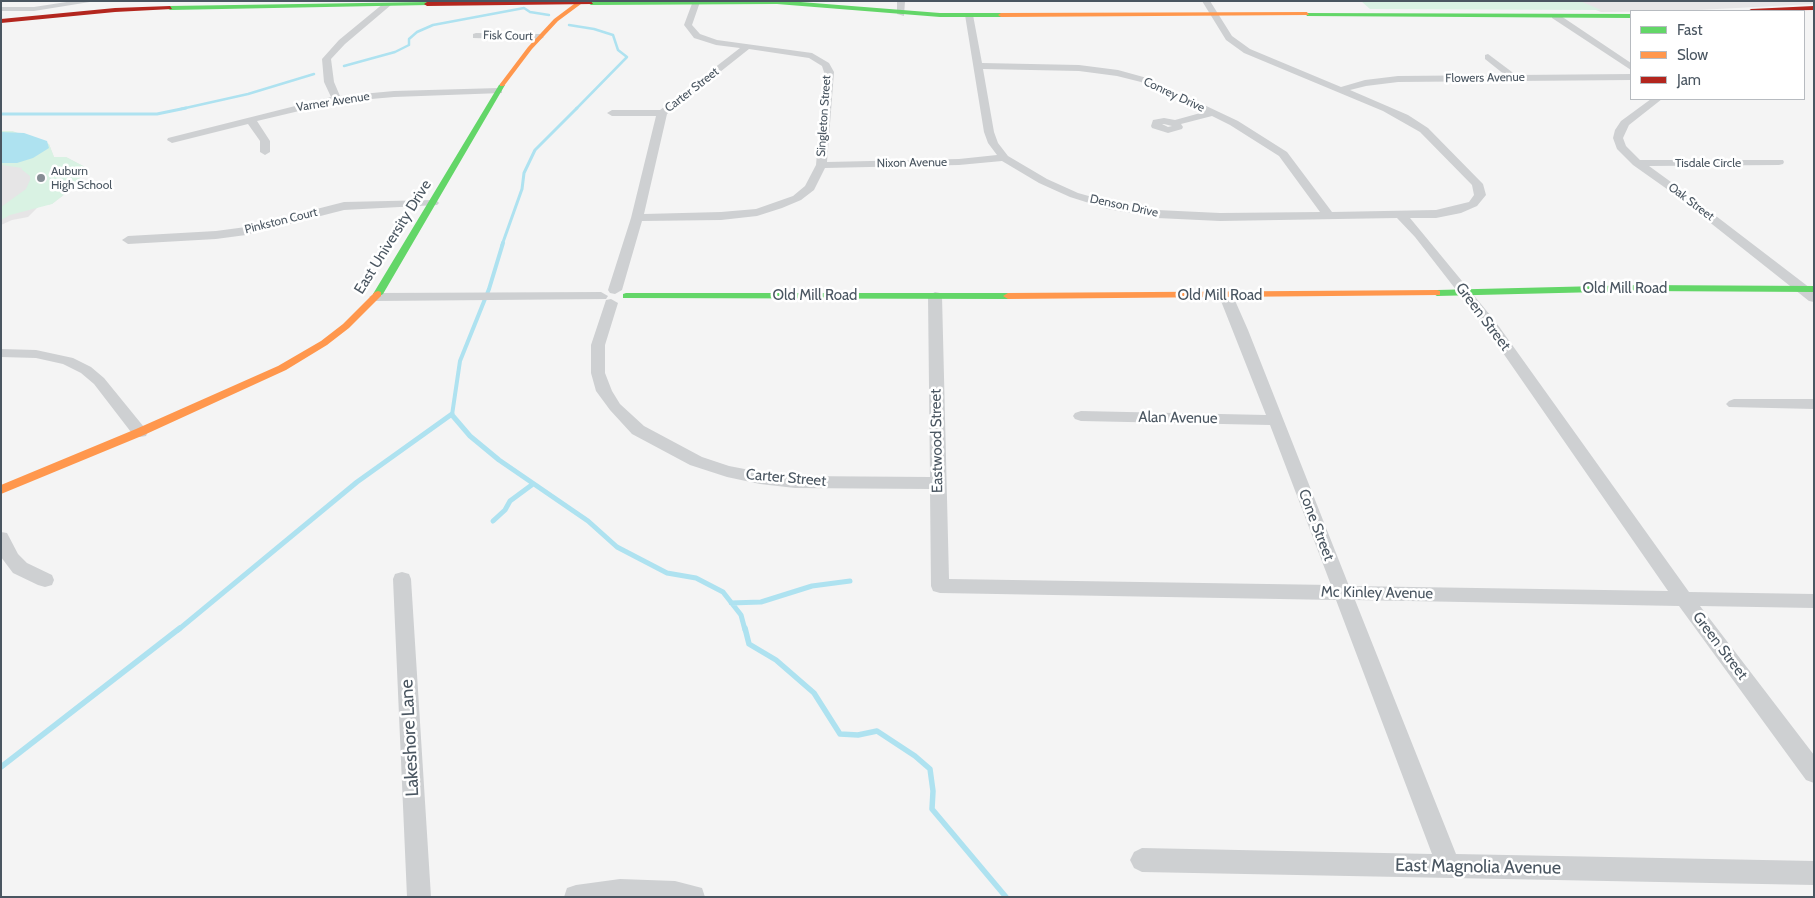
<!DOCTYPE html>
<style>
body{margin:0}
#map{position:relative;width:1815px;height:898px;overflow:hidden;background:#f4f4f4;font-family:Cabin,sans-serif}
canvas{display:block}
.frame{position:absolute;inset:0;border:2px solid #4a5661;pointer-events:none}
.legend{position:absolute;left:1630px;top:10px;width:175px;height:90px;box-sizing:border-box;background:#fff;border:1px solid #b7bbc0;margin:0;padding:6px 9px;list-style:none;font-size:15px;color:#4a5661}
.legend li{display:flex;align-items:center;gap:10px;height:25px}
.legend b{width:25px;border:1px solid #b7bbc0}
</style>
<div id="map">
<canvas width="1815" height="898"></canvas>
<div class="frame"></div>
<ul class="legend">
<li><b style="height:6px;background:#63d668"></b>Fast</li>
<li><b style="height:6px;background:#ff974d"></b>Slow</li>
<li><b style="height:6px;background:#b3261e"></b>Jam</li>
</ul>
</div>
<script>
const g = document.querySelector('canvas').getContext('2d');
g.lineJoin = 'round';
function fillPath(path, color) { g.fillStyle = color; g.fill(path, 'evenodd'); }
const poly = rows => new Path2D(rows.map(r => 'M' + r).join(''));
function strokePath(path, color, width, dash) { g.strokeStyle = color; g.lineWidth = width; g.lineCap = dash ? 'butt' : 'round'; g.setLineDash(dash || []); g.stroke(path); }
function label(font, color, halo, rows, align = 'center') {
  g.font = font + ' Cabin,sans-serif'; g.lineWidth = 5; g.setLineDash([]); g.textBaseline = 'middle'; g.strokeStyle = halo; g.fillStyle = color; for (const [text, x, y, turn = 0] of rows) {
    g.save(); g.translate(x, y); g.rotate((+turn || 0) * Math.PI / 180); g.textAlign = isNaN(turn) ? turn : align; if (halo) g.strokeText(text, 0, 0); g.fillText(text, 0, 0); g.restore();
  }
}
fillPath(poly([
 [1573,1,1814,1,1814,4,1678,11,1601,12],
 [1,131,12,131,49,144,54,157,66,157,87,168,74,187,52,204,39,206,28,217,12,220,1,225]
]), '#e6e5e6');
fillPath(poly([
 [1361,1,1580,1,1601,10,1370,9],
 [1,131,12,131,49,144,54,157,66,157,87,168,74,187,52,204,10,215,1,220,1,207,26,189,30,180,30,176,21,169,22,168,1,165]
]), '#d9f2e3');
fillPath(poly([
 [1,132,24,133,47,141,49,148,33,158,17,163,1,163]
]), '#aee2f0');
strokePath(poly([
 [569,25,594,29,613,35,618,50,627,57,576,109],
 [344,66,395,52,409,45,409,39,417,32,433,25,524,8,530,12,549,15],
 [181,109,248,94,314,74]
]), '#aee2f0', 2.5);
strokePath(poly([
 [1,114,157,114,186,108],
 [502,245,522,189,524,173,535,150,577,108]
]), '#aee2f0', 3);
strokePath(poly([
 [452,415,460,361,489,289,503,243]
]), '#aee2f0', 4);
strokePath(poly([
 [452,415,470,436,499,460,588,521,617,547,667,573,696,578,723,592,741,615,745,630],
 [493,521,505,510,510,501,533,484],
 [731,603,761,602,812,586,850,581],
 [178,630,357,482,452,414]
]), '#aee2f0', 5);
strokePath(poly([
 [745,628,749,644,776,660,814,693,840,734,858,735,877,731,915,756,930,769,933,791,932,809,1006,897],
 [1,767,180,628]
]), '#aee2f0', 5.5);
fillPath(poly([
 [73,1,96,1,34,11,1,11,1,7,34,7,73,1],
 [693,1,700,2,692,25,700,34,717,40,812,53,829,63,834,72,827,162,959,159,997,155,988,143,984,132,965,15,969,13,973,15,982,63,1079,65,1118,70,1147,78,1238,121,1287,152,1332,212,1436,210,1469,202,1474,195,1472,185,1420,132,1383,111,1244,53,1226,40,1202,1,1210,1,1232,36,1250,49,1341,87,1365,80,1398,76,1505,75,1485,59,1485,55,1488,54,1516,75,1631,74,1631,80,1398,82,1366,86,1350,90,1408,115,1428,128,1483,184,1486,195,1477,206,1461,213,1436,218,1410,218,1495,321,1689,592,1814,594,1814,608,1700,606,1814,755,1814,783,1806,780,1679,606,1355,600,1456,854,1814,861,1814,885,1142,872,1134,868,1130,860,1134,852,1142,848,1432,854,1336,600,940,593,933,591,931,586,930,489,795,488,760,484,727,477,690,465,632,434,610,410,596,391,591,373,591,345,606,300,611,299,618,303,605,345,605,373,612,391,620,404,644,426,702,457,729,466,760,472,795,476,930,477,928,296,935,292,940,293,942,296,949,579,1331,585,1270,425,1081,421,1075,419,1073,416,1075,413,1081,411,1266,415,1219,296,1226,292,1233,296,1248,330,1349,586,1668,591,1485,327,1415,237,1397,218,1220,221,1157,218,1108,209,1070,197,1039,183,1002,161,959,165,825,168,814,190,801,200,782,208,757,216,721,220,642,221,622,290,615,294,610,293,608,290,631,218,656,116,612,116,607,113,612,110,660,110,740,48,716,45,694,38,684,25,693,1],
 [749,49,809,58,822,66,824,72,816,165,805,186,793,196,756,209,721,212,644,214,667,114,749,49],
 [983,69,1079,71,1117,76,1141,82,1204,112,1175,120,1164,118,1153,120,1151,126,1152,128,1168,133,1182,129,1183,127,1181,124,1212,116,1230,125,1279,156,1320,212,1220,213,1157,210,1110,202,1078,193,1047,179,1008,156,998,143,994,132,983,69],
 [1162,124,1164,124,1172,126,1168,127,1162,124],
 [897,1,905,1,904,16,897,14,897,1],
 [384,3,391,5,345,44,331,59,334,82,340,96,394,91,499,88,502,89,502,93,394,97,337,102,257,121,270,141,270,152,265,155,260,152,260,141,248,124,172,143,167,140,168,138,331,97,324,82,322,59,339,40,384,3],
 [1552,14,1558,14,1631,63,1631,70,1552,18,1552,14],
 [476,33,540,34,544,37,540,40,473,38,473,34,476,33],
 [1651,99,1662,99,1629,125,1623,138,1626,146,1640,160,1783,160,1784,162,1783,164,1779,165,1649,166,1682,190,1814,291,1814,302,1809,301,1674,194,1633,165,1617,149,1613,138,1615,130,1621,121,1651,99],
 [433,200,437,201,439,203,437,205,344,210,246,235,216,239,128,244,122,240,128,236,216,231,246,227,344,202,433,200],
 [601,292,608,296,606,299,376,301,369,297,376,293,601,292],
 [1,349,36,350,73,358,91,367,104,378,148,432,146,436,140,437,134,436,94,384,81,373,63,364,36,358,1,357,1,349],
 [1734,399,1814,399,1814,409,1729,407,1726,404,1729,401,1734,399],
 [1,532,7,533,18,554,27,563,52,575,54,580,52,585,45,587,38,585,13,573,1,557,1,532],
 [402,572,409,574,411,579,431,897,407,897,393,579,395,574,402,572],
 [620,879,675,881,702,888,705,897,564,897,567,888,576,885,620,879]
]), '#ced0d2');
fillPath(poly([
 [788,1,940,13,1001,13,1004,15,1001,17,940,17,777,4,591,5,588,3,591,1,788,1],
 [427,2,429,5,170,10,167,8,170,6,427,2],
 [1305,13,1631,14,1631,18,1307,16,1305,13],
 [502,83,505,85,383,294,378,297,375,296,373,294,499,85,502,83],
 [1640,285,1814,286,1814,292,1640,291,1437,296,1432,293,1437,290,1640,285],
 [626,293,1008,293,1013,296,1008,299,623,298,623,294,626,293]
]), '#63d668');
fillPath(poly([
 [578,1,585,1,558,21,532,49,504,86,500,86,500,84,528,47,554,19,578,1],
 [1307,12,1309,15,1001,17,998,15,1001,13,1307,12],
 [1437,290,1440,291,1440,295,1008,299,1003,296,1008,293,1437,290],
 [378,291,381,292,381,296,349,328,327,345,286,370,144,435,1,494,1,485,136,429,278,366,321,341,343,324,375,292,378,291]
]), '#ff974d');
fillPath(poly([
 [591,1,593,4,427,6,424,4,427,2,591,1],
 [170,6,172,9,115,12,1,23,1,19,115,8,170,6],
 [1814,6,1814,10,1748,11,1751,9,1814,6]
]), '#b3261e');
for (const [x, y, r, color] of [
 [41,178,5,"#868d94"]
]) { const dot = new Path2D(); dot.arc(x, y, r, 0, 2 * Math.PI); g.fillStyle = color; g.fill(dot); strokePath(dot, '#fff', 2); }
label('12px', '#4a5661', '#fff', [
 ["Fisk Court",508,36,1],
 ["Flowers Avenue",1485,78,-1],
 ["Carter Street",692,90,-38],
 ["Conrey Drive",1174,95,25],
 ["Varner Avenue",333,102,-9],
 ["Singleton Street",824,116,-86],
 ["Nixon Avenue",912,163,-1],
 ["Tisdale Circle",1708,163],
 ["Oak Street",1691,202,37],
 ["Denson Drive",1124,206,12],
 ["Pinkston Court",281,221,-14]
]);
label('12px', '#4a5661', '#fff', [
 ["Auburn",51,171],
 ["High School",51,185]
], 'left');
label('15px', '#4a5661', '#fff', [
 ["East University Drive",393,237,-58],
 ["Old Mill Road",1625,289],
 ["Old Mill Road",815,296],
 ["Old Mill Road",1220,296],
 ["Green Street",1483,317,53],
 ["Alan Avenue",1178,418,1],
 ["Eastwood Street",937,441,-91],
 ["Carter Street",786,478,5],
 ["Cone Street",1316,525,69],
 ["Mc Kinley Avenue",1377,593,1],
 ["Green Street",1720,646,53]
]);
label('18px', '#4a5661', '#fff', [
 ["Lakeshore Lane",410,738,-93],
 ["East Magnolia Avenue",1478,867,1]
]);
</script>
